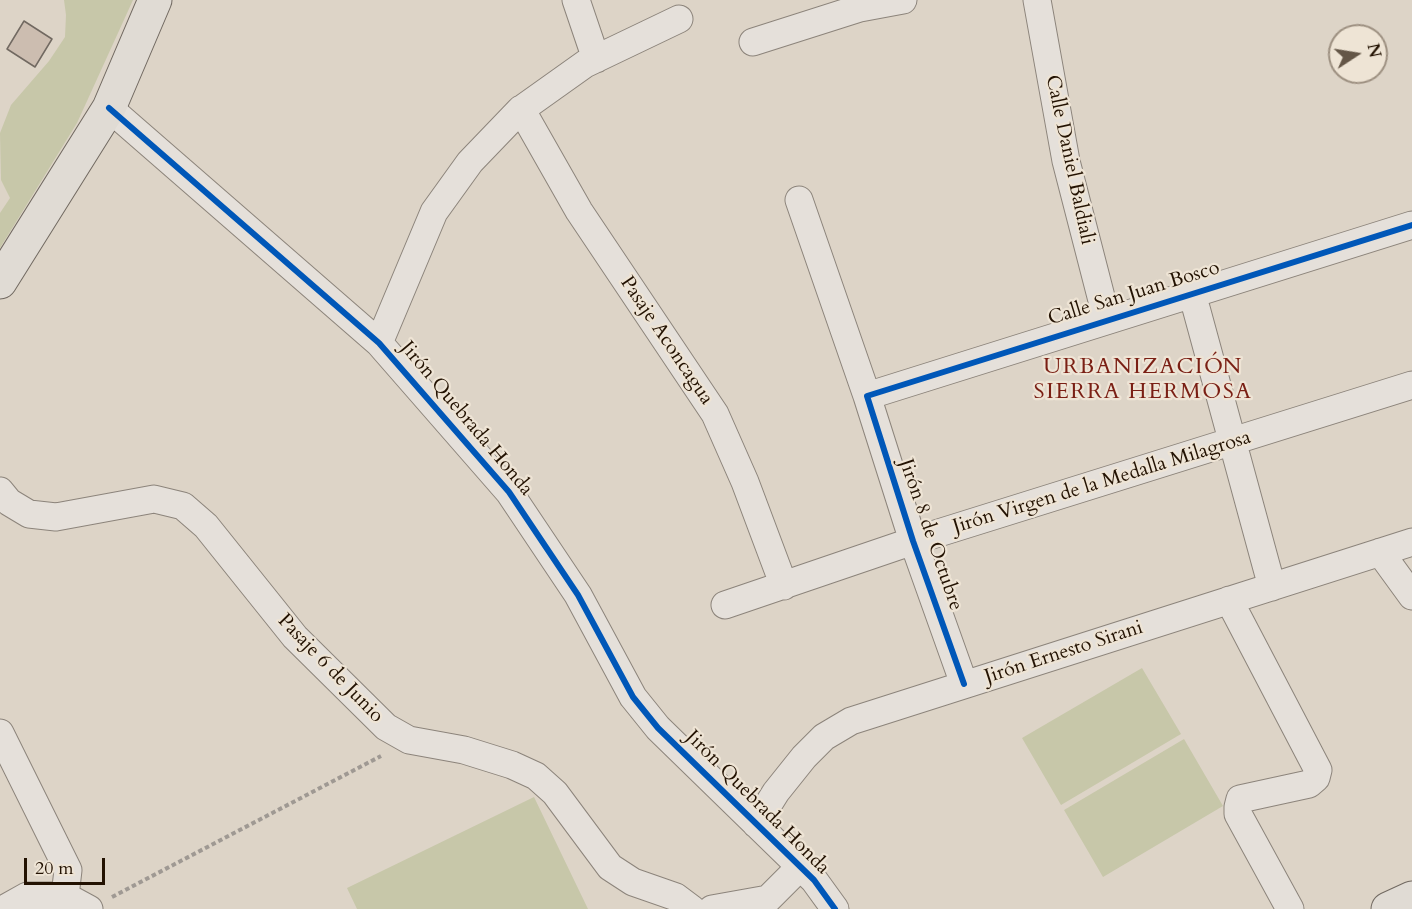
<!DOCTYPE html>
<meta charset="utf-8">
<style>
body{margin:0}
#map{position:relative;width:1412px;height:909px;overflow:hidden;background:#ddd4c7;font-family:Cardo,serif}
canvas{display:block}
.north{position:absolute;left:1328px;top:24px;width:60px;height:60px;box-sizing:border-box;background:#eee4d5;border:2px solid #9d9081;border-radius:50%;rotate:78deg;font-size:16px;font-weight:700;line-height:24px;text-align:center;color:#231202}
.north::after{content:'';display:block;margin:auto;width:21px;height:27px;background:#645647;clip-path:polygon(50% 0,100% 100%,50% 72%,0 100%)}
.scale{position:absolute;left:24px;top:858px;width:81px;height:27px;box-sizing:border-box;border:3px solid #231202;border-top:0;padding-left:8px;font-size:18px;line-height:21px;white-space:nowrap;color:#231202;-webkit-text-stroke:4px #eee4d5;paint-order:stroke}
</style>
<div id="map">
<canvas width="1412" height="909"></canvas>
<div class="north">N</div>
<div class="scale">20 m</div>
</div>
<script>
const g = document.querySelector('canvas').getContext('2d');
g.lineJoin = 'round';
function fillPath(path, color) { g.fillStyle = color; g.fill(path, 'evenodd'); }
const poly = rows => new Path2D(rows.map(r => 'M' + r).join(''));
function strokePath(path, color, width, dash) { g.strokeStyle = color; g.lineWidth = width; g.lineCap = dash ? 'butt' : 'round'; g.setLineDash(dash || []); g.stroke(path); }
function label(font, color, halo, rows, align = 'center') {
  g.font = font + ' Cardo,serif'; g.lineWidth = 4.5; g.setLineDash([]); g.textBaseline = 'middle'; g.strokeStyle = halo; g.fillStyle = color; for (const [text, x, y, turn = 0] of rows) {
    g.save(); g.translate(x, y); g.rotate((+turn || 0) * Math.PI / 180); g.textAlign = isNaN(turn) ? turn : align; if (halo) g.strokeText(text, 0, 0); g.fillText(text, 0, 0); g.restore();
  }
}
fillPath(poly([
 [64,0,133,0,77,123,0,248,0,213,10,198,1,180,0,133,11,105,49,61,65,37,66,15],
 [1142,668,1181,734,1061,805,1022,738],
 [1184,739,1223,806,1103,877,1064,810],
 [534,797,588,909,357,909,347,888]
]), '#c7c7a9');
const building = poly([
 [24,21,52,39,35,67,7,49,24,21]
]);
fillPath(building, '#ccbdb0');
strokePath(building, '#716961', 1.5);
const minor = poly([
 [576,0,596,59],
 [1037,0,1066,161,1107,320],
 [753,42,860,8,903,0],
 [109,108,379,343,509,492,578,595,633,697,658,728,814,880,835,909],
 [521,109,579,211,715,414,745,482,784,586],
 [799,200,867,396,913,541,964,684],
 [1192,293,1272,587],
 [379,343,434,212,470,162,519,111,585,64,679,19],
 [867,396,1412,225],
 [0,491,9,502,29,514,56,517,154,499,183,506,206,526,295,637,386,727,409,740,464,750,512,765,536,776,555,793,610,867,633,882,676,897,692,909],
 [1380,552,1412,596],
 [1229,600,1318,770,1316,778,1309,784,1240,799,1238,807,1238,814,1290,909],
 [725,605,913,541,1412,385],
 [0,733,68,870,65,896],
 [756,824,776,792,804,757,824,737,851,721,1412,542],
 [4,909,27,896,65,896,89,909],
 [712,909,768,899,800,867]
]);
const major = poly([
 [0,282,109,108,155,0],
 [1388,909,1412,898]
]);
strokePath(minor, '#8c847b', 29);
strokePath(major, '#716961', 35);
strokePath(poly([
 [112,897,381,756]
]), '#9f9993', 4, [4.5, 3]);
strokePath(minor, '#e5e0da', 27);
strokePath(major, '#e0dbd4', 33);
strokePath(poly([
 [109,108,379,343,509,492,578,595,633,697,658,728,814,880,835,909],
 [964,684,913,541,867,396,1412,225]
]), '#0057b8', 6);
label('20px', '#231202', '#eee4d5', [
 ["Calle Daniel Baldiali",1069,160,78],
 ["Calle San Juan Bosco",1134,294,-17],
 ["Pasaje Aconcagua",666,341,56],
 ["Jirón Quebrada Honda",466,419,50],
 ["Jirón Virgen de la Medalla Milagrosa",1102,483,-17],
 ["Jirón 8 de Octubre",930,535,71],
 ["Jirón Ernesto Sirani",1064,653,-18],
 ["Pasaje 6 de Junio",330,669,46],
 ["Jirón Quebrada Honda",757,803,45]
]);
g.letterSpacing = '1.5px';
label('22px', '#7a1f14', '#eee4d5', [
 ["URBANIZACIÓN",1143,368],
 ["SIERRA HERMOSA",1143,393]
]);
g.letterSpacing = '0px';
</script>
